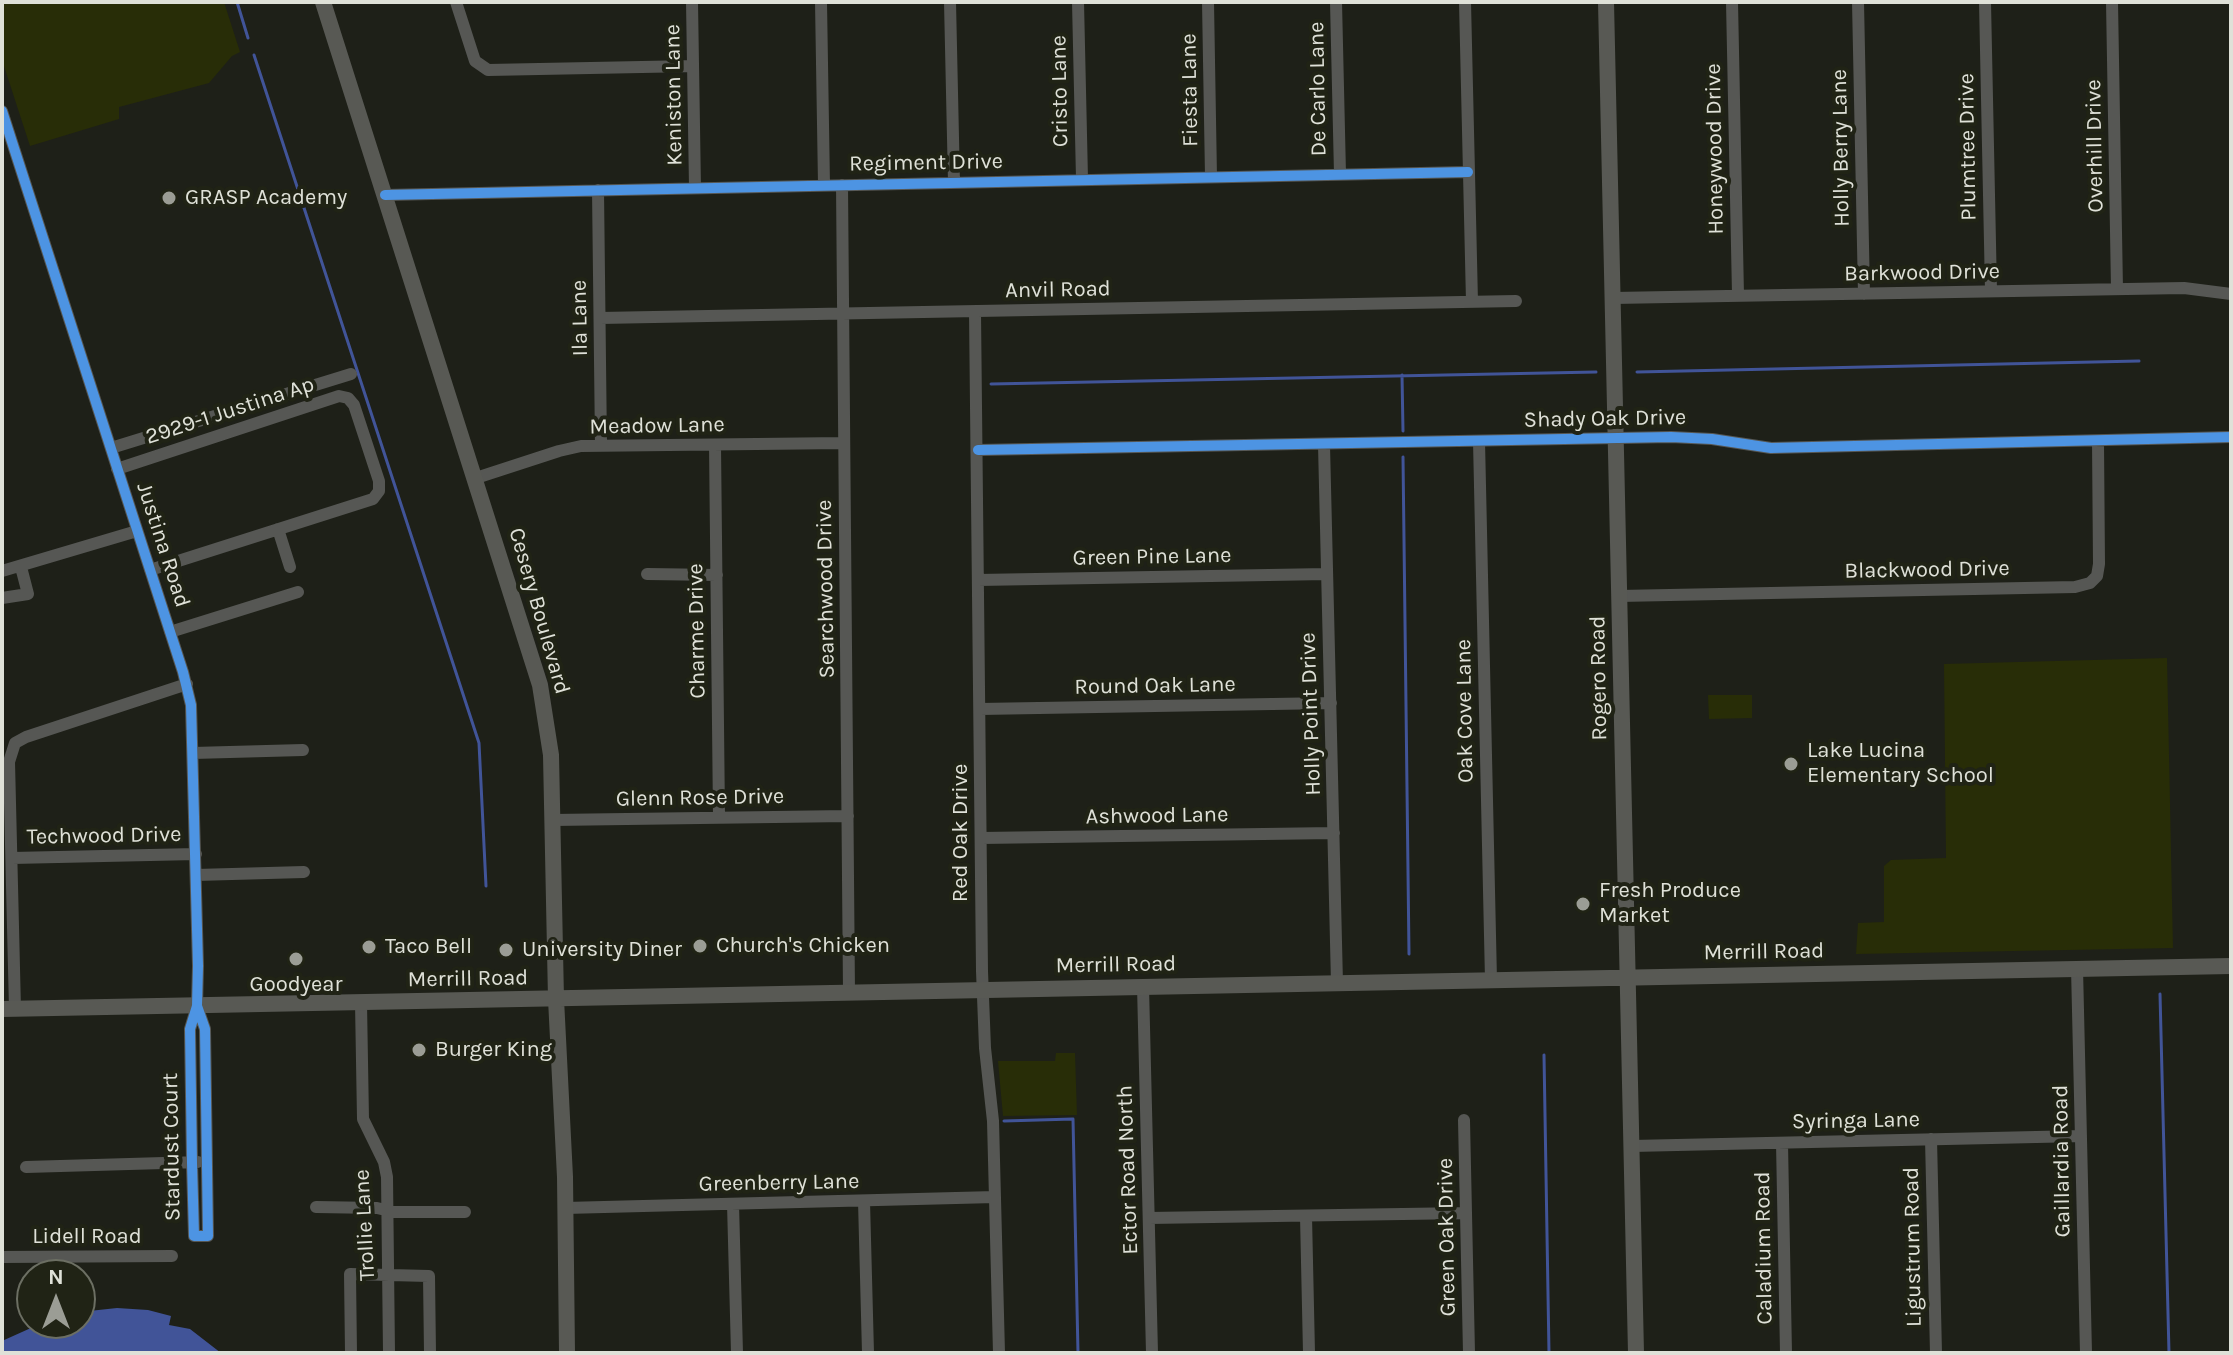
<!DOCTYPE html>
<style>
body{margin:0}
#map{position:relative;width:2233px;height:1355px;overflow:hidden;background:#1e2018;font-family:Karla,sans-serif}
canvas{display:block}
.frame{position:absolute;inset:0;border:4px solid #dfe1d8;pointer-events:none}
.north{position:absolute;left:16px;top:1259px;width:80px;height:80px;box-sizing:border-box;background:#202315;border:2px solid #6c6f63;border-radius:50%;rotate:0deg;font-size:22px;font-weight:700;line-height:32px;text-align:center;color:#dfe1d8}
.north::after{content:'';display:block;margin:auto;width:28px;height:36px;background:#9b9d95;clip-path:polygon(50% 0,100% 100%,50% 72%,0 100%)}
</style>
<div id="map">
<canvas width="2233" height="1355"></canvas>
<div class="frame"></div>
<div class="north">N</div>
</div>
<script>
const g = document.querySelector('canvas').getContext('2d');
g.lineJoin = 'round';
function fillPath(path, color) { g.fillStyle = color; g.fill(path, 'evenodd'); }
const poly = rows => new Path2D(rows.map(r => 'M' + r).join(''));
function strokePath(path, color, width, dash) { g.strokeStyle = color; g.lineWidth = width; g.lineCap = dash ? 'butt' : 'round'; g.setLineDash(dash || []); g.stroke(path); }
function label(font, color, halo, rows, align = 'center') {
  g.font = font + ' Karla,sans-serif'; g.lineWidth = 8; g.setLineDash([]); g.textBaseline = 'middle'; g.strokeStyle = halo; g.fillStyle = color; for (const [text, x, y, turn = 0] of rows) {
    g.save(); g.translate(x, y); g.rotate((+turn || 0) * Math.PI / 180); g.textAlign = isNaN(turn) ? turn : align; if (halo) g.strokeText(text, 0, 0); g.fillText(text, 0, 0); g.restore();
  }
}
fillPath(poly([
 [2,2,224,2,240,52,232,56,209,83,119,107,119,119,30,146,2,60],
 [2167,658,2173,948,1856,954,1858,923,1884,922,1884,866,1891,860,1946,858,1944,664],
 [1752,695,1752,718,1709,719,1708,695],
 [1056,1053,1075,1053,1077,1115,1003,1116,998,1061,1055,1061]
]), '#282d07');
fillPath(poly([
 [117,1308,148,1310,171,1316,169,1325,190,1329,221,1353,2,1353,2,1341,42,1323,80,1323,80,1312]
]), '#415498');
strokePath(poly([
 [237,2,248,38],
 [254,55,479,743,486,886],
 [1637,372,2139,361],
 [1402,375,1403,431],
 [991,384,1596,372],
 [1403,457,1409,954],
 [2160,994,2169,1353],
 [1544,1055,1549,1353],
 [1004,1121,1073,1119,1078,1353]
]), '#415498', 3);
strokePath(poly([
 [456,2,475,61,488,70,693,66],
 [692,2,695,188],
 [821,2,824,185],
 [950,2,954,183],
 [1078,2,1082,179],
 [1208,2,1211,177],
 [1336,2,1340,174],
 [1465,2,1472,302],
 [1732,2,1738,295],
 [1858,2,1864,294],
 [1985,2,1991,291],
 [2112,2,2117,289],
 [2,111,183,672,191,705,198,966,197,1006,190,1029,192,1163,194,1236,208,1236,205,1029,197,1006],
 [842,185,849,992],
 [598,190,601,446],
 [385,195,1468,172],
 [1613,298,2184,288,2231,294],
 [975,312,982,971,985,1048,993,1121,999,1353],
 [600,318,1516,301],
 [1479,441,1491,980],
 [715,445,719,817],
 [1324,445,1337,983],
 [111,448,351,374],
 [978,450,1671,437,1712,439,1771,448,2231,437],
 [117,469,339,396,348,398,354,405,379,481,379,491,373,499,150,570],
 [476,478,559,451,581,446,844,443],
 [278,529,290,567],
 [2,571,137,531],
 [647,574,717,575],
 [978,580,1327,574],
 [1619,596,2075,587,2090,583,2097,576,2099,564,2098,442],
 [2,598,28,594,21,567],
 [170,632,298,592],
 [980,709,1331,703],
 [193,753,303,750],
 [553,820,848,816],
 [981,838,1334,833],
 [12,858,196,854],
 [196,875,304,872],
 [2077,968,2086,1353],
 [1143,986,1152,1353],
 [361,1003,363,1119,384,1162,387,1177,389,1353],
 [15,1009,9,762,15,743,26,737,187,684],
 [1464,1120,1469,1353],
 [1931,1139,1936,1353],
 [1782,1143,1786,1353],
 [1632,1146,2081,1136],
 [26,1167,198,1162],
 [864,1201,868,1353],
 [733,1204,737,1353],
 [316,1207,377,1208,394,1212,465,1212],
 [565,1208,995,1197],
 [1306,1216,1309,1353],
 [1149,1218,1466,1213],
 [2,1257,172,1256],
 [351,1353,350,1274,429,1276,430,1353]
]), '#565754', 12);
strokePath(poly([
 [323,2,540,685,551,755,556,999,565,1177,567,1353],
 [1606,2,1636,1353],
 [2,1009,2231,966]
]), '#585954', 16);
strokePath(poly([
 [2,111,183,672,191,705,198,966,197,1006,190,1029,192,1163,194,1236,208,1236,205,1029,197,1006],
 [385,195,1468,172],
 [978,450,1671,437,1712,439,1771,448,2231,437]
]), '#4d94e3', 10);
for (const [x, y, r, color] of [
 [169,198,8,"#9b9d95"],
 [1791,764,8,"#9b9d95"],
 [1583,904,8,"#9b9d95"],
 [700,946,8,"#9b9d95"],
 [369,947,8,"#9b9d95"],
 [506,950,8,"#9b9d95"],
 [296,959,8,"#9b9d95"],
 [419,1050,8,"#9b9d95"]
]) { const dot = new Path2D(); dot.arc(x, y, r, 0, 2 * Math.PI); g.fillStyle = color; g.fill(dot); strokePath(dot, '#202315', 3); }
label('22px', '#dfe1d8', '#202315', [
 ["De Carlo Lane",1318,89,-91],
 ["Fiesta Lane",1190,90,-91],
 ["Cristo Lane",1060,91,-91],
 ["Keniston Lane",674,95,-91],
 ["Overhill Drive",2095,146,-91],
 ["Plumtree Drive",1968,147,-91],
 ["Holly Berry Lane",1841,148,-91],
 ["Honeywood Drive",1715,149,-91],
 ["Regiment Drive",926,163,-1],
 ["Barkwood Drive",1922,273,-1],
 ["Anvil Road",1058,290,-1],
 ["Ila Lane",580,318,-91],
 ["2929-1 Justina Ap",230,411,-18],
 ["Shady Oak Drive",1605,419,-1],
 ["Meadow Lane",657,426,-1],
 ["Justina Road",163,545,72],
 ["Green Pine Lane",1152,557,-1],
 ["Blackwood Drive",1927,570,-1],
 ["Searchwood Drive",826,589,-91],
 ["Cesery Boulevard",539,611,74],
 ["Charme Drive",697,631,-91],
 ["Rogero Road",1599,678,-91],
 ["Round Oak Lane",1155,686,-1],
 ["Oak Cove Lane",1465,711,-91],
 ["Holly Point Drive",1311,714,-92],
 ["Glenn Rose Drive",700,798,-1],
 ["Ashwood Lane",1157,816,-1],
 ["Red Oak Drive",961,833,-90],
 ["Techwood Drive",104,836,-1],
 ["Merrill Road",1764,952,-1],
 ["Merrill Road",1116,965,-1],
 ["Merrill Road",468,979,-1],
 ["Syringa Lane",1856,1121,-1],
 ["Stardust Court",172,1147,-91],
 ["Gaillardia Road",2062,1161,-91],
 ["Ector Road North",1128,1170,-92],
 ["Greenberry Lane",779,1183,-1],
 ["Trollie Lane",365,1225,-93],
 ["Lidell Road",87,1237],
 ["Green Oak Drive",1447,1237,-91],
 ["Ligustrum Road",1913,1247,-91],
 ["Caladium Road",1764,1248,-91]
]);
label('22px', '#dfe1d8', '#202315', [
 ["GRASP Academy",185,198],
 ["Lake Lucina",1807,751],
 ["Elementary School",1807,776],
 ["Fresh Produce",1599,891],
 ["Market",1599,916],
 ["Church's Chicken",716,946],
 ["Taco Bell",385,947],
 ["University Diner",522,950],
 ["Goodyear",296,985,"center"],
 ["Burger King",435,1050]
], 'left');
</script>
